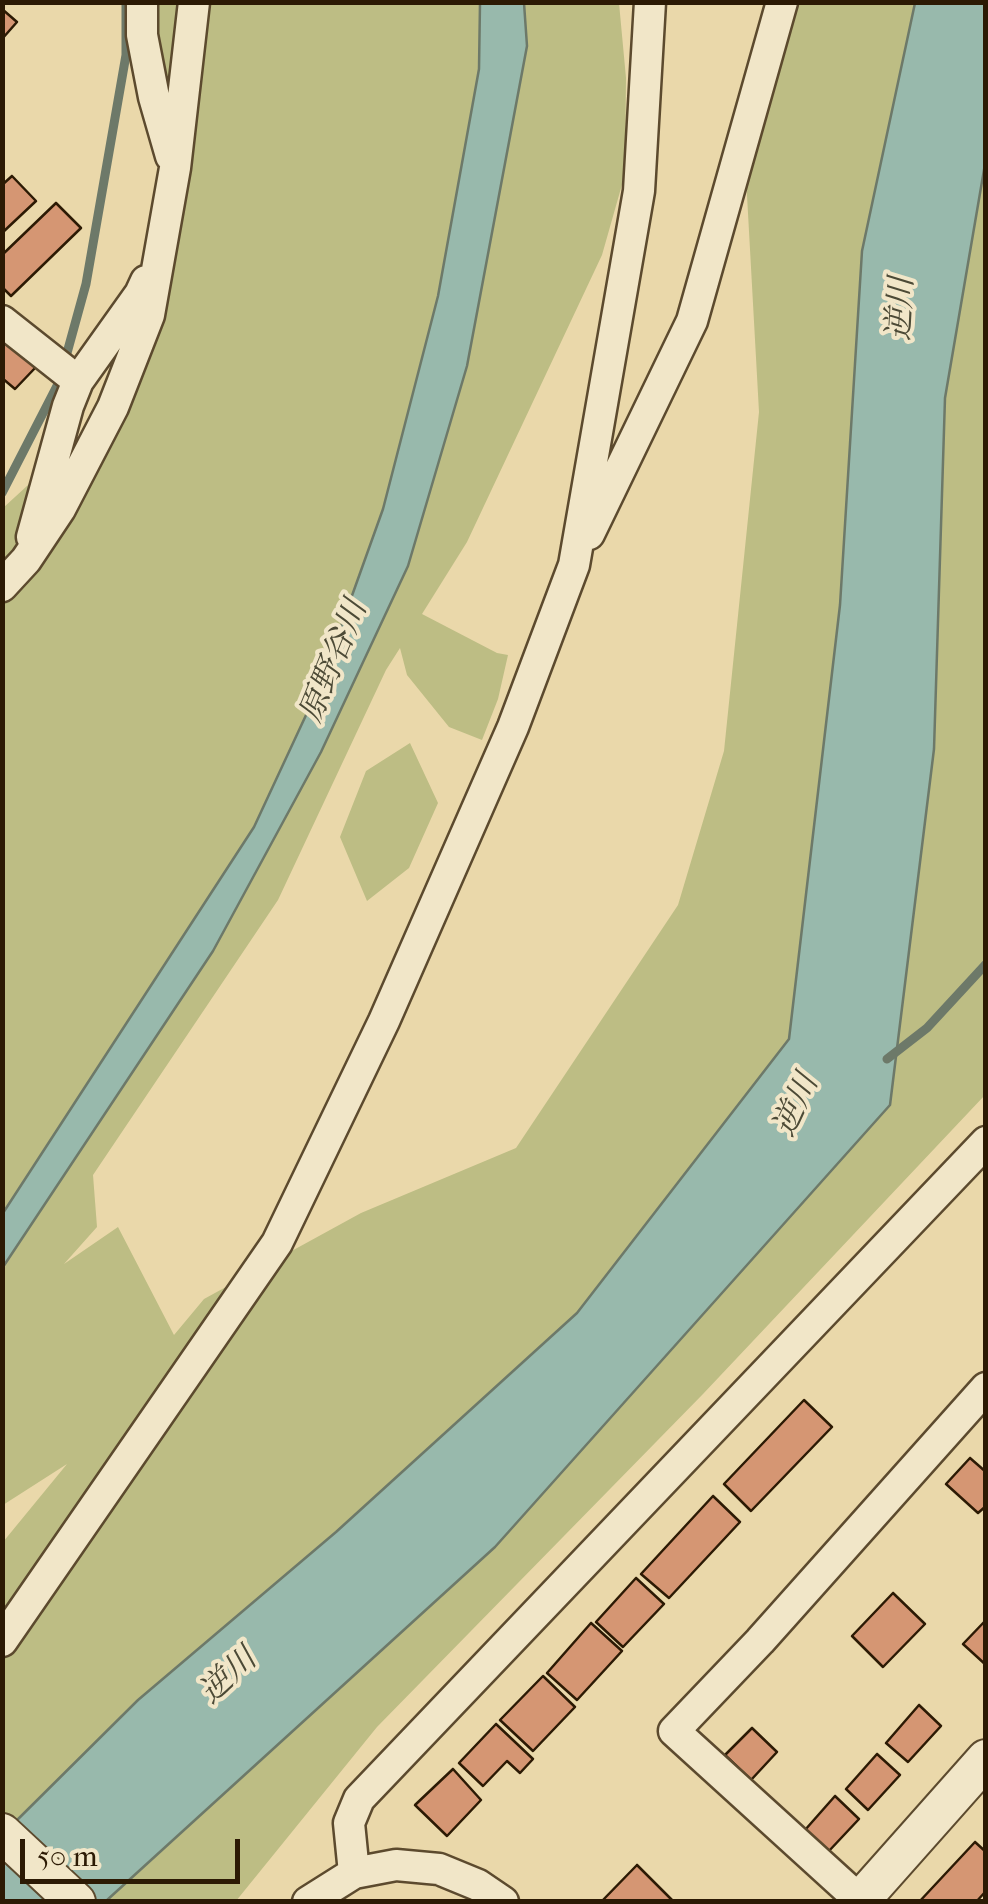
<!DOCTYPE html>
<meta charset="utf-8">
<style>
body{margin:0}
#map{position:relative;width:988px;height:1904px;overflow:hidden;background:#ead8aa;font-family:"IM FELL French Canon",serif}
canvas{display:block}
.frame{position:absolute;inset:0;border:5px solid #2c1a04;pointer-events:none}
.scale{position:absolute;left:20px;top:1839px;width:220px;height:45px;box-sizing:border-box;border:5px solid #2c1a04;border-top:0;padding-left:12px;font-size:30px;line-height:35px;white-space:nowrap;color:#2c1a04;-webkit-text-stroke:8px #f1e6c8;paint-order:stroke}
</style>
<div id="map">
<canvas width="988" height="1904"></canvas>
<div class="frame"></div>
<div class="scale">50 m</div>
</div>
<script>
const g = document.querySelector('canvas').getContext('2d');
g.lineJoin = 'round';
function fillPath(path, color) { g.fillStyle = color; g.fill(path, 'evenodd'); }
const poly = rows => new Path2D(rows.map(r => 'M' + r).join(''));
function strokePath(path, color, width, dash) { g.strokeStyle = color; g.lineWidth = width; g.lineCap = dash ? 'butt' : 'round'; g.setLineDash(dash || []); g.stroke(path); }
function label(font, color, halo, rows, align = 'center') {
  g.font = font + ' "IM FELL French Canon","Noto Serif JP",serif'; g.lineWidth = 8; g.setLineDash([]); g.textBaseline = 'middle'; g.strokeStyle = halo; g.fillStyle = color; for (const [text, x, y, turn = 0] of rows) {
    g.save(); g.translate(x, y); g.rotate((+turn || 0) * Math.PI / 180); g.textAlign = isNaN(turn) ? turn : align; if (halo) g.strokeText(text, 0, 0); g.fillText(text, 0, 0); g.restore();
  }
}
fillPath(poly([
 [150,3,619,3,626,78,625,174,602,255,467,542,422,614,497,653,508,655,498,699,482,740,449,727,407,675,400,648,386,670,278,900,93,1175,97,1227,64,1264,118,1227,174,1335,204,1299,361,1213,516,1148,678,905,724,751,759,412,744,141,790,3,985,3,985,1095,703,1394,377,1727,236,1901,3,1901,3,1542,67,1464,3,1505,3,508,113,407,162,241],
 [410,743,438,803,409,868,367,901,340,837,366,771]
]), '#bdbd84');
const water = poly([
 [480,3,524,3,527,46,467,366,408,566,321,752,213,951,3,1267,3,1213,254,827,320,685,383,509,438,296,479,69,480,3],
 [915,3,985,3,985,164,945,398,934,749,890,1105,495,1547,106,1901,3,1902,3,1834,138,1700,336,1532,577,1313,789,1039,840,605,862,251,915,3]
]);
fillPath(water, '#98b9ac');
strokePath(water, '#6d7969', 2.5);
strokePath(poly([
 [2,493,59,382,86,284,126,55,126,2],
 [887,1059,927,1028,986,964]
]), '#6d7969', 9);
const building = poly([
 [2,9,17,22,2,39,2,9],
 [12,176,36,201,2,233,2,185,12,176],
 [56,203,81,228,11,296,2,287,2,255,56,203],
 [2,336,36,367,15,389,2,378,2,336],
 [804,1400,832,1427,751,1511,724,1484,804,1400],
 [970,1458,986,1472,986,1506,978,1513,946,1484,970,1458],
 [713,1496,740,1522,669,1598,641,1574,713,1496],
 [636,1578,664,1604,623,1647,596,1622,636,1578],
 [893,1593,925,1624,883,1667,852,1636,893,1593],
 [986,1620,986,1665,963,1644,986,1620],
 [591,1623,622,1651,577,1700,547,1673,591,1623],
 [543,1676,575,1707,533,1751,500,1720,543,1676],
 [919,1705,941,1726,908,1762,886,1743,919,1705],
 [496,1724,533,1759,520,1773,507,1761,483,1786,459,1763,496,1724],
 [752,1728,777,1752,751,1780,725,1755,752,1728],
 [877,1754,900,1775,868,1810,846,1789,877,1754],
 [453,1769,481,1800,447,1836,415,1805,453,1769],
 [835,1796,859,1819,828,1852,805,1830,835,1796],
 [975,1842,986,1852,986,1891,976,1902,919,1902,975,1842],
 [637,1865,674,1902,601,1902,637,1865]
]);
fillPath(building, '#d59673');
strokePath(building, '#2c1a04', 2.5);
const minor = poly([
 [142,2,142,35,154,97,171,156],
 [2,321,78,381],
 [589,534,692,321,782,2],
 [32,537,68,406,78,381,140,294,146,281],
 [2,586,26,560,60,509,113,407,149,315,175,168,194,2],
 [2,1641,277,1243,384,1021,513,727,574,565,639,191,650,2],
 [354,1873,349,1823,359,1799,986,1142],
 [308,1902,354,1873,396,1865,439,1869,478,1885,503,1902],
 [862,1902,674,1731,760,1641,986,1388]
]);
const tertiary = poly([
 [2,1833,76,1902],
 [859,1902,986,1759]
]);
strokePath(minor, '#5c4a2e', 35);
strokePath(tertiary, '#5c4a2e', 42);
strokePath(minor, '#f1e6c8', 30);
strokePath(tertiary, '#f1e6c8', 38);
label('italic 32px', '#4c4a36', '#f1e6c8', [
 ["逆川",902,309,-87],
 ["原野谷川",335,662,-68],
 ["逆川",797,1106,-65],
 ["逆川",229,1677,-43]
]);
</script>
